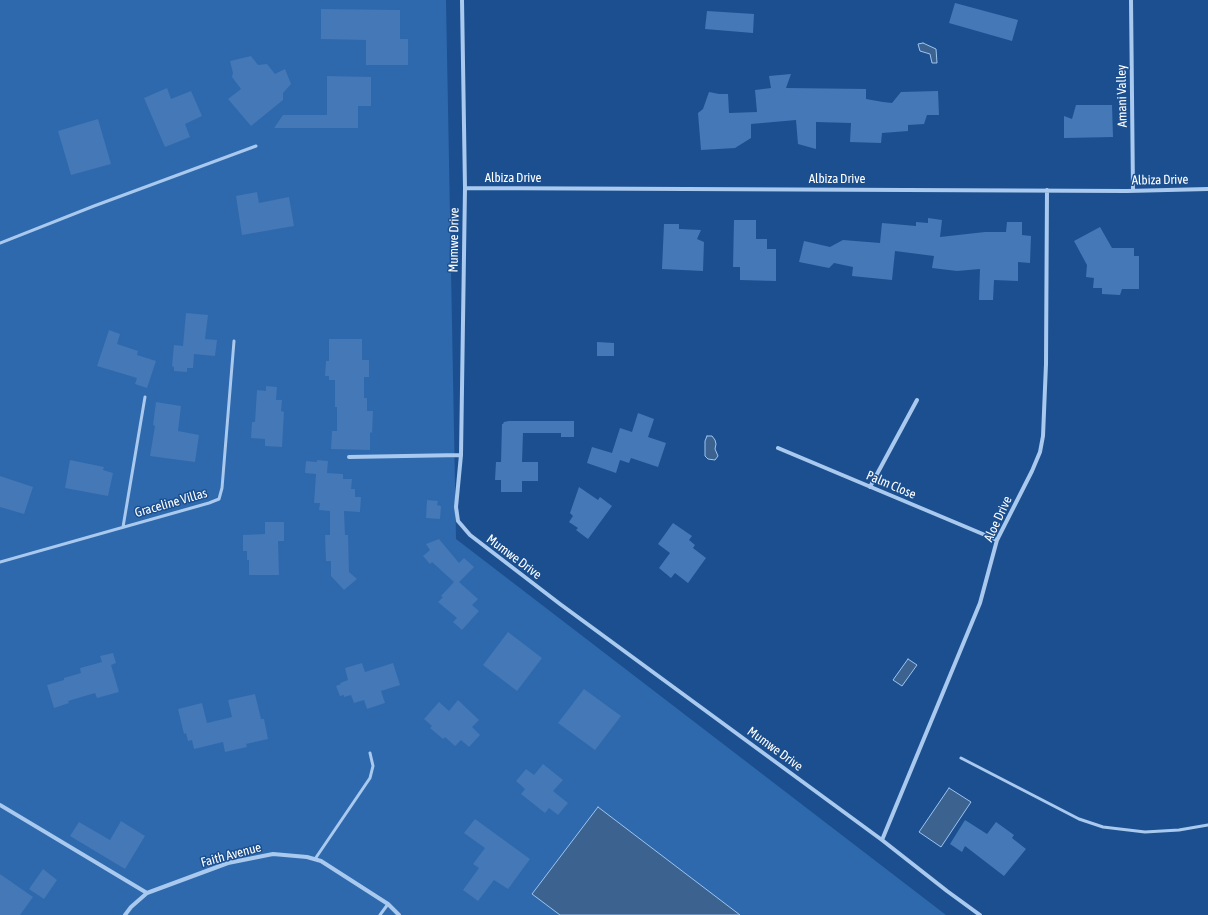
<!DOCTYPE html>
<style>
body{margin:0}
canvas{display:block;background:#1b4f8f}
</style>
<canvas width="1208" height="915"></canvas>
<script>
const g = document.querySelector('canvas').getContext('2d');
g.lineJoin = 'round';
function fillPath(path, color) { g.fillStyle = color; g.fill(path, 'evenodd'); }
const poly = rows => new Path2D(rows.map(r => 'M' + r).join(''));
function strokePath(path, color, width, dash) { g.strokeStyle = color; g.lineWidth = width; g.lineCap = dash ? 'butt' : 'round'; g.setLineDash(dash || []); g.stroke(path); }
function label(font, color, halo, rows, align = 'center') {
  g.font = font + ' "Asap Condensed",sans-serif'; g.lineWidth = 3; g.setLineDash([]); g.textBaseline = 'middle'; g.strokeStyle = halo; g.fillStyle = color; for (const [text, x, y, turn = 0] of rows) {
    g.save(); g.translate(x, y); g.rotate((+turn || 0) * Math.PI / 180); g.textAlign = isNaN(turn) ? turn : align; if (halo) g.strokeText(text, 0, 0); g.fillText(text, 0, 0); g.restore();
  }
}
fillPath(poly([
 [0,0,446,0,456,539,946,915,0,915]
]), '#2e69ad');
const water = poly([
 [923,43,936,49,937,63,932,63,930,54,920,51,918,44,923,43],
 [707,436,712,436,715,440,716,444,715,449,718,456,715,460,708,459,705,456,705,441,707,436],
 [908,659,917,665,902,686,893,680,908,659],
 [949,788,971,802,941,847,919,832,949,788],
 [598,807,740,915,560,915,532,894,598,807]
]);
fillPath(water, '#3c6290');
strokePath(water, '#9cc4f0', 1);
fillPath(poly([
 [955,3,1018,20,1012,41,949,23],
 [321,9,400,10,400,39,408,39,408,65,366,65,366,40,321,39],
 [707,11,754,14,753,33,705,29],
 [251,56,258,65,267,64,275,74,285,69,291,84,283,93,283,100,251,126,228,99,241,89,232,77,233,73,230,61],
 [791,74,786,88,866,89,866,99,883,102,892,103,901,92,938,91,939,115,927,115,924,124,908,125,908,131,882,133,881,143,850,142,851,123,816,122,816,149,798,144,796,120,751,124,751,138,735,148,701,150,698,113,703,109,709,92,719,94,728,94,729,113,757,112,755,90,771,88,769,76],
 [327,76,371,77,371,106,358,106,358,128,274,128,283,115,327,115],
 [167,88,171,99,191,91,202,116,185,124,190,137,165,147,144,98],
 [1076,105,1112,105,1113,137,1064,138,1064,116,1072,119],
 [98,119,111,164,71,175,58,131],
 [257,192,259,203,289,197,294,226,242,235,236,196],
 [928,218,942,220,940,237,985,232,1006,232,1007,222,1022,222,1022,235,1031,236,1030,263,1018,262,1018,281,994,280,993,300,979,300,980,269,957,271,932,268,934,256,895,251,892,280,852,276,853,267,834,263,829,268,799,262,804,241,830,247,843,240,880,243,882,223,916,226,916,222,928,223],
 [734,220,756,220,756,239,767,239,767,249,776,249,776,281,740,280,740,267,733,267],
 [664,224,679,224,679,229,701,230,697,239,704,242,703,271,662,269],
 [1100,227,1112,248,1134,248,1134,256,1139,256,1139,289,1122,289,1120,295,1102,294,1102,288,1093,288,1094,278,1086,277,1087,265,1074,241],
 [186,313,208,315,205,339,217,340,215,356,194,354,193,368,187,368,187,372,174,371,174,367,172,366,174,345,183,346],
 [109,330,120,334,117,344,138,351,137,355,156,361,147,388,135,384,137,378,97,366],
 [329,339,362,339,362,360,369,360,369,377,364,377,364,398,367,398,367,411,373,411,372,433,370,432,370,450,331,449,332,431,337,431,337,407,335,407,335,380,329,380,329,376,325,376,326,361,329,361],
 [597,342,614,343,614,356,597,356],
 [266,386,277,387,276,400,282,400,281,411,284,412,282,447,265,446,265,439,251,438,252,422,255,422,257,390,266,391],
 [156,402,181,406,178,431,199,435,195,462,150,456,155,426,153,425],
 [638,413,654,419,648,437,666,443,658,467,631,458,629,463,620,460,616,473,587,463,592,447,612,453,620,428,632,432],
 [509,421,574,421,574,437,561,437,561,433,523,433,522,462,538,462,538,481,522,481,522,492,501,492,501,480,495,480,496,462,501,462,502,424,503,424,504,422],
 [70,460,104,467,103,470,113,473,108,496,65,488],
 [317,460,328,461,327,473,343,474,343,479,352,479,351,489,355,489,355,497,361,497,360,512,344,511,345,535,348,535,349,572,357,579,344,590,331,576,331,561,326,561,325,535,330,535,330,511,319,510,320,503,314,503,316,474,305,473,306,461,317,462],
 [0,476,33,487,24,514,0,507],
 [579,487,598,500,600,497,612,506,588,539,576,530,578,528,569,522,573,516,570,513],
 [427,500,438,501,437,505,441,506,440,519,426,518],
 [265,522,284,522,284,541,278,541,279,575,249,575,249,560,247,560,247,551,243,551,243,535,265,534],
 [673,523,692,536,689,540,695,545,693,548,706,558,688,583,675,573,671,578,659,568,670,553,658,544],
 [439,539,459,563,464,558,474,567,459,582,478,599,472,605,479,611,462,630,453,622,457,618,438,602,443,597,441,596,454,582,432,562,430,564,423,556,430,550,426,544],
 [508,632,542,658,517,691,483,665],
 [113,653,116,663,111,665,119,692,97,698,95,693,68,701,69,703,54,708,47,685,64,680,64,678,81,673,80,668,102,662,100,656],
 [362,663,365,672,393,663,400,685,381,691,385,703,367,709,364,700,354,703,351,695,344,697,344,695,340,696,336,686,341,684,340,683,348,680,345,668],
 [584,689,621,716,595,750,558,723],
 [255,694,261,719,264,719,268,739,246,744,247,747,225,752,223,742,194,749,192,740,188,741,186,733,184,734,178,709,202,703,207,723,232,717,228,700],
 [458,700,479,720,472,727,480,735,469,747,461,740,455,746,445,737,443,739,430,728,432,726,424,719,439,702,449,711],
 [543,764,563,780,553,791,568,803,558,815,549,808,545,813,521,794,525,789,516,781,526,769,534,775],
 [475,819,530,859,508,889,494,880,478,901,463,890,479,868,473,864,485,848,464,833],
 [965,820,987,834,996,822,1014,835,1012,838,1026,849,1004,876,965,846,962,852,950,844],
 [121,821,145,836,125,869,70,836,79,822,110,840],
 [43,869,57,880,44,899,29,889],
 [0,874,33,897,20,915,0,915]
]), '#4478b7');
strokePath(poly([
 [0,243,94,206,256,146],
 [123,527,145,397],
 [0,562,209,503,219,499,222,488,234,341],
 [961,758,1079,819,1103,827,1145,832,1179,830,1208,825],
 [315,859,370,778,373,766,370,753],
 [380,915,388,904]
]), '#a9c9ee', 3);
strokePath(poly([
 [462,0,465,188,461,455,456,507,458,521,470,535,560,604,882,840,947,891,980,915],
 [1131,0,1133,191],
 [465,188,1127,191,1208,189],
 [778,448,997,540],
 [349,457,461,455],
 [870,487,917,400],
 [0,805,147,893],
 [882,840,980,603,997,540,1032,471,1040,452,1043,436,1046,364,1047,190],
 [125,915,131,907,147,893,228,863,273,854,307,857,321,861,388,904,399,915]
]), '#a9c9ee', 4);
label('13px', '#fff', '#1b4f8f', [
 ["Amani Valley",1122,96,-91],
 ["Albiza Drive",513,178],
 ["Albiza Drive",837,179],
 ["Albiza Drive",1160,180,-1],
 ["Mumwe Drive",454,240,-89],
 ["Palm Close",891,485,23],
 ["Graceline Villas",171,503,-16],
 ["Aloe Drive",998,519,-65],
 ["Mumwe Drive",514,557,37],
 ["Mumwe Drive",775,749,36],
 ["Faith Avenue",231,855,-15]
]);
</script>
